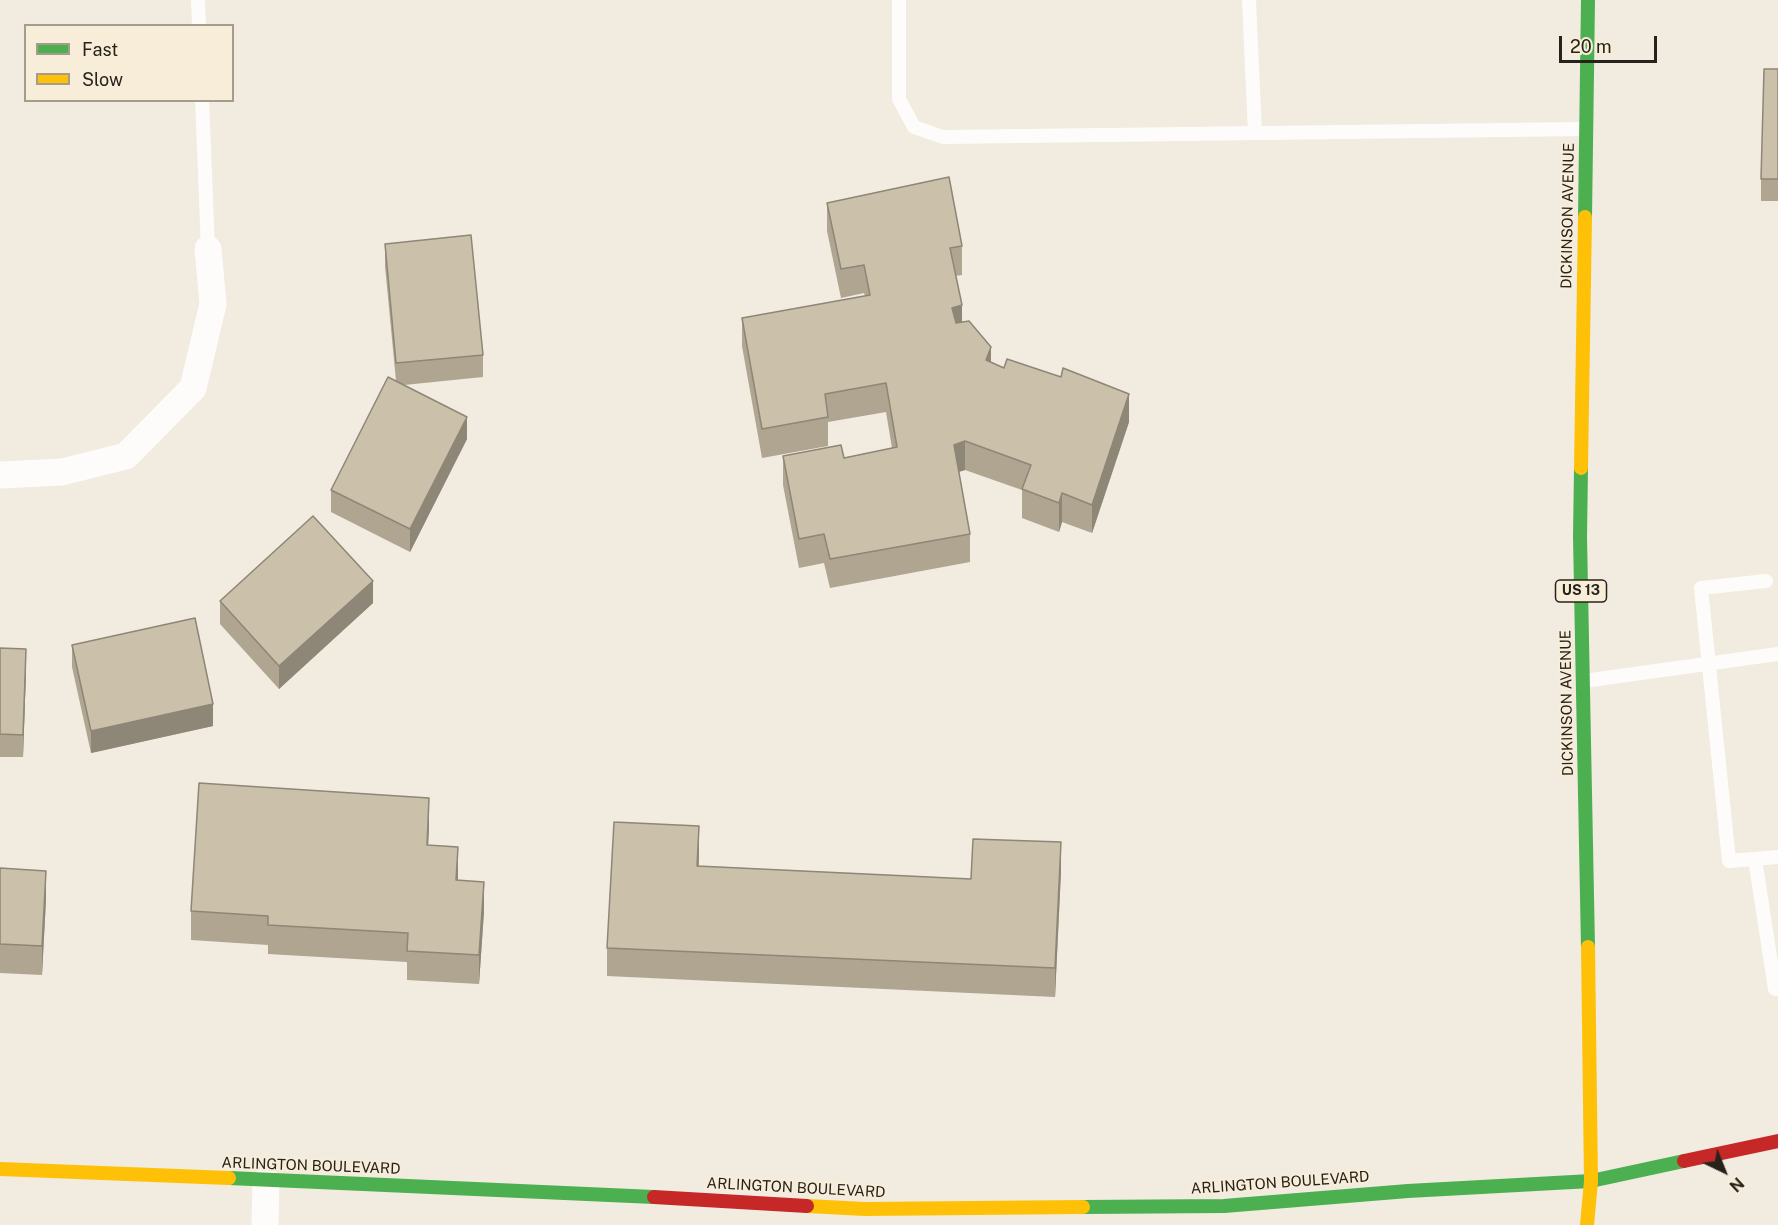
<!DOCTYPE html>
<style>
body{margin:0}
#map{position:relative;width:1778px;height:1225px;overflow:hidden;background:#f1ebe0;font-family:"Public Sans",sans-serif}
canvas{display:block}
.legend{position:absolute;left:24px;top:24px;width:210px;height:78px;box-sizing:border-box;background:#f8edd9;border:2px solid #a49c8d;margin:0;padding:8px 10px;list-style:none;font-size:18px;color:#27231c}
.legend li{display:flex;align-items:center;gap:12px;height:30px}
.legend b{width:30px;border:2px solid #a49c8d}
.north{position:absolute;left:1694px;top:1141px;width:60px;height:60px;-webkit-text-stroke:4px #f8edd9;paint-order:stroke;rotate:137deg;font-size:16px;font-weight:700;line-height:24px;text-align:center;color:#27231c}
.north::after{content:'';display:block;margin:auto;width:21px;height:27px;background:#27231c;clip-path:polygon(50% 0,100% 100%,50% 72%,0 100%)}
.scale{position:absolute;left:1559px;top:36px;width:98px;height:27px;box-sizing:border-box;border:3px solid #27231c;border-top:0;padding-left:8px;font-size:18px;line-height:21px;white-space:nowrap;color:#27231c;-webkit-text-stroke:4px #f8edd9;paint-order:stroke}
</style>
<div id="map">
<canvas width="1778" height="1225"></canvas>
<ul class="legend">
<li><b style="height:8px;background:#4caf50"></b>Fast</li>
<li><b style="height:8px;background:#ffc107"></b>Slow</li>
</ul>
<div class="north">N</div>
<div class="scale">20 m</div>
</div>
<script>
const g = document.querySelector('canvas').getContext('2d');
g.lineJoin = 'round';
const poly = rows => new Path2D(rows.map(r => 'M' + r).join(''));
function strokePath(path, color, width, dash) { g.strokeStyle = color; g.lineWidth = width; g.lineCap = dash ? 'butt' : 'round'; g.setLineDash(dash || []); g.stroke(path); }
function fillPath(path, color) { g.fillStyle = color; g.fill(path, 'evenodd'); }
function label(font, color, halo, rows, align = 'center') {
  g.font = font + ' "Public Sans",sans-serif'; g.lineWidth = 4.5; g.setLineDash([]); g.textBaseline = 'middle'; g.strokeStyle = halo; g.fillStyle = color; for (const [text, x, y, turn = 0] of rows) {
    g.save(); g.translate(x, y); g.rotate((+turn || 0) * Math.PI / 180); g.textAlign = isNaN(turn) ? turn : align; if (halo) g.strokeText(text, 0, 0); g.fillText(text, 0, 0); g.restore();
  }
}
strokePath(poly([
 [198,0,199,26],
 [899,0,899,99,914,127,943,137,1586,129],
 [1249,0,1255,133],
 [202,100,208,249],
 [1766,581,1701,588,1729,861,1778,857],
 [1584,681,1778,654],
 [1755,859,1775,989,1778,989]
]), '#fdfcfa', 14);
strokePath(poly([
 [0,475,62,472,126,456,193,388,213,304,208,249],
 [265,1225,266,1181]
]), '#fdfcfa', 27);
strokePath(poly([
 [1585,217,1588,0],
 [1581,468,1580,537,1588,947],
 [229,1178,654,1197],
 [1083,1207,1224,1206,1408,1191,1591,1181,1684,1161]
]), '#4caf50', 14);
strokePath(poly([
 [1581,468,1585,217],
 [0,1169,229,1178],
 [807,1206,865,1209,1083,1207],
 [1587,1225,1591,1181,1588,947]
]), '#ffc107', 14);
strokePath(poly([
 [1684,1161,1778,1141],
 [654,1197,807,1206]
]), '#c62828', 14);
fillPath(poly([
 [1778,69,1778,201,1761,201,1761,179],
 [827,203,962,246,962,275,955,276,962,322,991,362,1129,422,1092,533,1062,522,1059,532,1022,518,1022,490,965,470,959,472,970,534,970,562,830,588,824,563,799,568,783,485,783,456,844,458,892,448,886,412,828,422,828,446,762,458,742,346,742,318,865,296,864,293,841,298,827,231],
 [385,244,483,355,483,377,404,385,467,439,410,552,331,512,331,490,396,381,385,266],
 [220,601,373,603,279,689,220,624],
 [72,645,213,726,91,753,72,667],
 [0,648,26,671,23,757,0,757],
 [429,826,428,845,458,876,458,880,484,911,479,984,407,980,407,962,268,954,268,945,191,940,191,911],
 [699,855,699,866,971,879,1061,871,1055,997,607,976,607,948],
 [0,868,46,899,42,975,0,973]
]), '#afa591');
fillPath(poly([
 [962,305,962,334,952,336,952,308],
 [991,347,991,376,986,360],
 [1129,394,1129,422,1092,533,1092,505],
 [467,417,467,439,410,552,410,529],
 [965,441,965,470,954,473,954,445],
 [1062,493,1062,522,1059,532,1059,503],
 [373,581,373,603,279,689,279,666],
 [26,649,26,671,23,757,23,735],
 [213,704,213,726,91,753,91,731],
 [429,798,429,826,427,874,427,845],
 [699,826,699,855,697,895,697,866],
 [1061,842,1061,871,1055,997,1055,968],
 [458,847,458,876,456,909,456,880],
 [46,871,46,899,42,975,42,946],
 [484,882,484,911,479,984,479,955]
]), '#8e8676');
const building = poly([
 [1764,69,1778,69,1778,179,1761,179,1764,69],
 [949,177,962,246,950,248,962,305,952,308,956,323,969,321,991,347,986,360,1004,368,1007,359,1061,377,1063,368,1129,394,1092,505,1062,493,1059,503,1022,489,1031,465,965,441,954,445,970,534,830,559,824,534,799,539,783,456,841,445,844,458,897,447,886,383,825,394,828,417,762,429,742,318,870,295,864,265,841,269,827,203,949,177],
 [471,235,483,355,396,363,385,244,471,235],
 [388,377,467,417,410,529,331,490,388,377],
 [313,516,373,581,279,666,220,601,313,516],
 [195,618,213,704,91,731,72,645,195,618],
 [0,648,26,649,23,735,0,734,0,648],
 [199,783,429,798,427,845,458,847,456,880,484,882,479,955,407,951,408,933,268,925,268,916,191,911,199,783],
 [614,822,699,826,697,866,971,879,973,839,1061,842,1055,968,607,948,614,822],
 [0,868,46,871,42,946,0,944,0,868]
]);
fillPath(building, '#cbc0a9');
strokePath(building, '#8e8676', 1.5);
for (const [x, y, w] of [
 [1581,591,51]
]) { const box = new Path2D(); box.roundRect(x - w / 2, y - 11, w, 22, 4.5); g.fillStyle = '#f8edd9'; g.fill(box); strokePath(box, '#27231c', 1.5); }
label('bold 14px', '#27231c', null, [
 ["US 13",1581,591]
]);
label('15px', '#27231c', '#f8edd9', [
 ["DICKINSON AVENUE",1568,216,-89],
 ["DICKINSON AVENUE",1567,703,-91],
 ["ARLINGTON BOULEVARD",311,1166,2],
 ["ARLINGTON BOULEVARD",1280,1183,-4],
 ["ARLINGTON BOULEVARD",796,1188,3]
]);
</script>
